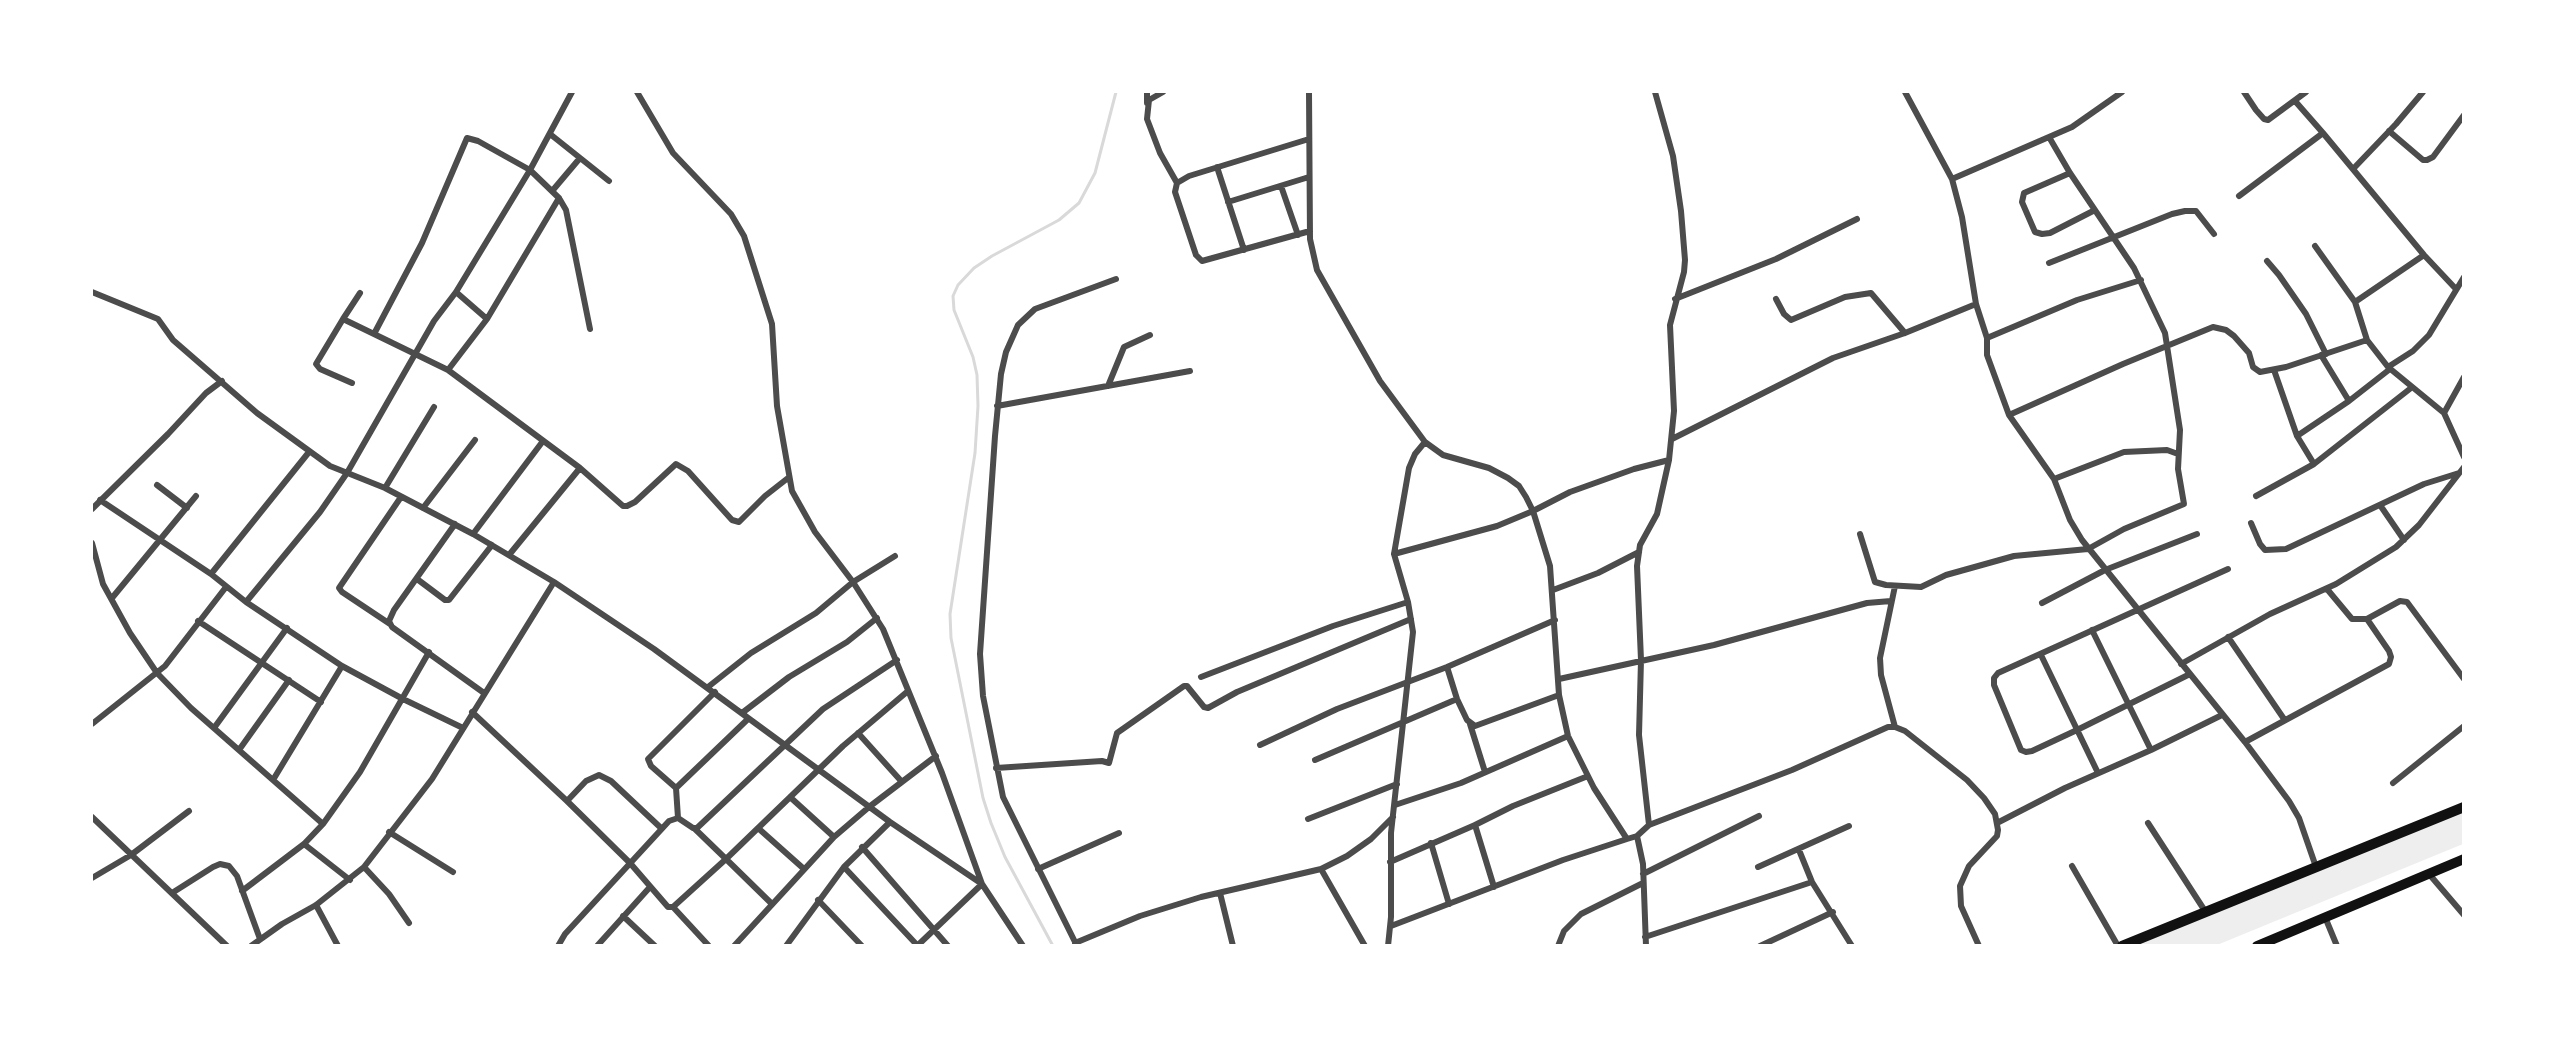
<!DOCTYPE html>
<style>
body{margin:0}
#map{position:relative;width:2555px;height:1037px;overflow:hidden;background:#fff;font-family:Georgia,serif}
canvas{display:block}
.frame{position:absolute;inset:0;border:93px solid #fff;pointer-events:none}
</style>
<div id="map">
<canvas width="2555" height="1037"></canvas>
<div class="frame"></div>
</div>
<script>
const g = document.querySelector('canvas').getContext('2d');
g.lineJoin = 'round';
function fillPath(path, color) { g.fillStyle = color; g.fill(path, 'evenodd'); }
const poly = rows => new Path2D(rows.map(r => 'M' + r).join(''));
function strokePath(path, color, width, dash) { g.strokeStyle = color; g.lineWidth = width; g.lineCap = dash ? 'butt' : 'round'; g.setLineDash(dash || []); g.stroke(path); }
fillPath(poly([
 [2463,811,2463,844,2217,945,2131,946]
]), '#eee');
strokePath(poly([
 [1053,946,1005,857,991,823,983,798,951,638,950,614,975,453,978,406,977,375,973,357,954,310,953,296,958,285,974,268,992,256,1059,220,1079,203,1095,173,1116,92]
]), '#d9d9d9', 3);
strokePath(poly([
 [637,92,673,153,731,214,744,236,772,324,777,406,792,491,815,532,853,582,883,629,942,773,982,884,917,946],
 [1147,92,1147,103],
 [1163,92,1149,100,1147,119,1160,153,1177,183],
 [1309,92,1310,239,1317,270,1380,381,1425,442,1443,455,1489,468,1508,478,1519,486,1526,497,1533,511,1550,566,1559,695,1568,736,1594,788,1627,839,1637,836],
 [1905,92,1952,179,1962,217,1976,304,1987,338,1987,355,2009,415,2054,479,2070,520,2082,540,2245,742,2289,801,2299,818,2316,867],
 [2244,92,2256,110,2264,119,2268,120,2306,92],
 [2389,131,2423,160,2427,160,2433,157,2464,115],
 [2323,133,2424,255,2455,288],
 [550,134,609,181],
 [1309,139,1189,176,1177,183,1175,192,1196,255,1202,261,1310,231],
 [1217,167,1244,250],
 [2354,168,2396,124,2423,92],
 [2070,173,2024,193,2022,202,2035,232,2042,234,2050,233,2095,210],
 [1952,179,2072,127,2122,92],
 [1281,186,1298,235],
 [553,190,580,158],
 [2239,196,2323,133,2295,101],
 [1228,202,1309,177],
 [2315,246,2355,302,2367,340,2388,367,2444,413,2464,457],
 [2267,261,2279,275,2306,314,2326,354],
 [2049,263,2172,214,2185,211,2196,211,2214,234],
 [92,292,158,319,173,340,257,413,330,466,385,488,473,534,554,582,654,649,890,822,982,884,1023,946],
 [456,292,487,319],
 [360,293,343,319,374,334],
 [1675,299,1776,259,1857,219],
 [1776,299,1784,314,1791,320,1845,297,1871,293,1905,333],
 [2355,302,2424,255],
 [343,319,316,364,320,369,352,383],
 [590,329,566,210,559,198,530,170,478,141,467,138,422,243,374,334,448,370,580,468,623,506,627,506,635,502,676,464,688,471,732,520,739,522,765,496,788,478],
 [1987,338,2077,300,2141,280],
 [2321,355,2349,401],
 [2388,367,2413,351,2429,335,2464,277],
 [448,370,487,319,559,198],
 [2274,370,2297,436,2314,464],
 [1108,386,1124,347,1150,335],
 [997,406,1190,371],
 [2444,413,2464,377],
 [2009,415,2123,364,2213,327,2226,330,2234,336,2249,353,2253,367,2260,372,2286,367,2367,340],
 [2297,436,2349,401,2390,369],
 [1672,439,1833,358,1905,333,1976,304],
 [2054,479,2124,452,2167,450,2178,454],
 [157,485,187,508],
 [385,488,434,407],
 [2256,496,2314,464,2411,388],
 [100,500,211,574,246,602,342,666,403,699,463,728],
 [2380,505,2404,540],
 [423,508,475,440],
 [92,509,168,434,206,393,222,381],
 [2251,523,2260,544,2265,550,2286,549,2424,484,2459,473],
 [455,524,394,610,389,621,392,627,484,693],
 [473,534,543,441],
 [1860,534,1875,582,1886,585,1921,587,1946,575,2014,556,2088,549,2124,529,2184,504,2178,469,2180,430,2165,333,2134,268,2070,173,2049,137],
 [92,543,103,584,130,633,157,673,191,708,323,824],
 [1394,554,1409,468,1415,454,1425,442],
 [509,555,580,468],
 [211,574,309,452],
 [417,579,445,600,449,600,492,545],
 [1895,586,1880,658,1881,675,1895,727],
 [1553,590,1598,573,1639,552],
 [112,598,196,496],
 [246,602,320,512,347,473,434,321,456,292,530,170,572,92],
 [2042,603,2105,570,2197,534],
 [2367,619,2400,601,2407,602,2464,679],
 [198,621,321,702],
 [390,624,342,592,339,588,401,497],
 [2092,630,2151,750],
 [2228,637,2284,719],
 [2041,655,2098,773],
 [2181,664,2270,614,2336,584,2396,547,2419,525,2464,467],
 [1447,667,1457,699,1467,720,1475,726,1559,695],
 [2190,674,2077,730,2032,751,2026,752,2021,750,1994,685,1994,678,1998,673,2228,569],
 [1201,677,1333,626,1408,602],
 [1559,679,1714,645,1867,603,1891,601],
 [708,687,751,653,816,613,853,582,895,556],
 [472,712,567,801,586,781,599,775,611,781,661,828],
 [742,713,789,677,847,642,877,618],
 [92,724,165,666,226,587],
 [1470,724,1485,772],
 [214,728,287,628],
 [858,733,902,782],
 [2245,742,2389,664,2391,657,2389,651,2367,619,2352,619,2327,589],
 [1260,745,1337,709,1447,667,1555,620],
 [239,750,289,680],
 [1315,760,1457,699],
 [996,768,1102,761,1109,763,1117,733,1184,686,1187,686,1204,707,1208,708,1237,692,1411,619],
 [273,780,342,666],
 [2393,783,2464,726],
 [676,788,748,719],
 [790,797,834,837],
 [567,801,630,863,668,907,673,907,709,946],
 [1395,805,1461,783,1568,736],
 [92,817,227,946],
 [678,818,676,788,651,766,648,759,715,692],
 [1308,819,1397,784],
 [1997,823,2065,788,2151,750,2222,715],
 [2148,823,2205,911],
 [1475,825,1513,806,1588,776],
 [1649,825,1792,770,1888,727,1895,727,1905,731,1967,780,1984,798,1995,814,1998,830,1997,836,1969,866,1960,886,1961,906,1979,946],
 [758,828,804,869],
 [695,829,726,859,843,746,908,691],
 [389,832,453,872],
 [1431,843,1449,904],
 [304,844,350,880],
 [862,847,948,946],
 [1799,850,1812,882,1852,946],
 [1390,862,1475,825,1494,887],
 [2072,866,2118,946],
 [364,867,389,894,409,923],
 [844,867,917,945],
 [1758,867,1849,826],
 [1038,869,1119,833],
 [1321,869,1365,946],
 [1643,874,1759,816],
 [2429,874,2464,915],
 [92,878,131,855,189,811],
 [242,891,304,844,323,824,360,772,429,652],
 [172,893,213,867,220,864,229,866,237,876,260,939],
 [1220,893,1233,946],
 [818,900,862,946],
 [316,905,338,946],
 [673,907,726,859,772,904],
 [623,916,655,946],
 [2325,917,2337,946],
 [1391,926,1563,860,1627,839],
 [1645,937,1812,882],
 [1075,943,1140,916,1201,897,1321,869,1347,856,1371,839,1393,817],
 [251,946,282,924,316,905,364,867,432,779,554,582],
 [558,946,565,934,669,821,678,818,693,828,697,828,823,709,897,660],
 [597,946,650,887],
 [734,946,834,837,869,807,936,756],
 [786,946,844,867,890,822],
 [1077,946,1003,797,983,696,980,654,995,436,1001,374,1006,352,1018,325,1035,309,1116,279],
 [1388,946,1391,917,1391,833,1413,632,1408,602,1394,554,1497,526,1533,511,1570,492,1634,469,1669,460],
 [1558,946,1564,931,1581,914,1643,883],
 [1646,946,1643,864,1637,836,1649,825,1639,735,1641,660,1637,566,1640,545,1657,514,1669,460,1674,411,1670,325,1684,272,1685,260,1681,211,1673,156,1655,92],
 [1760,946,1833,912]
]), '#4c4c4c', 6);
strokePath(poly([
 [2122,946,2464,807],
 [2257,946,2464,859]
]), '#111', 10);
</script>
